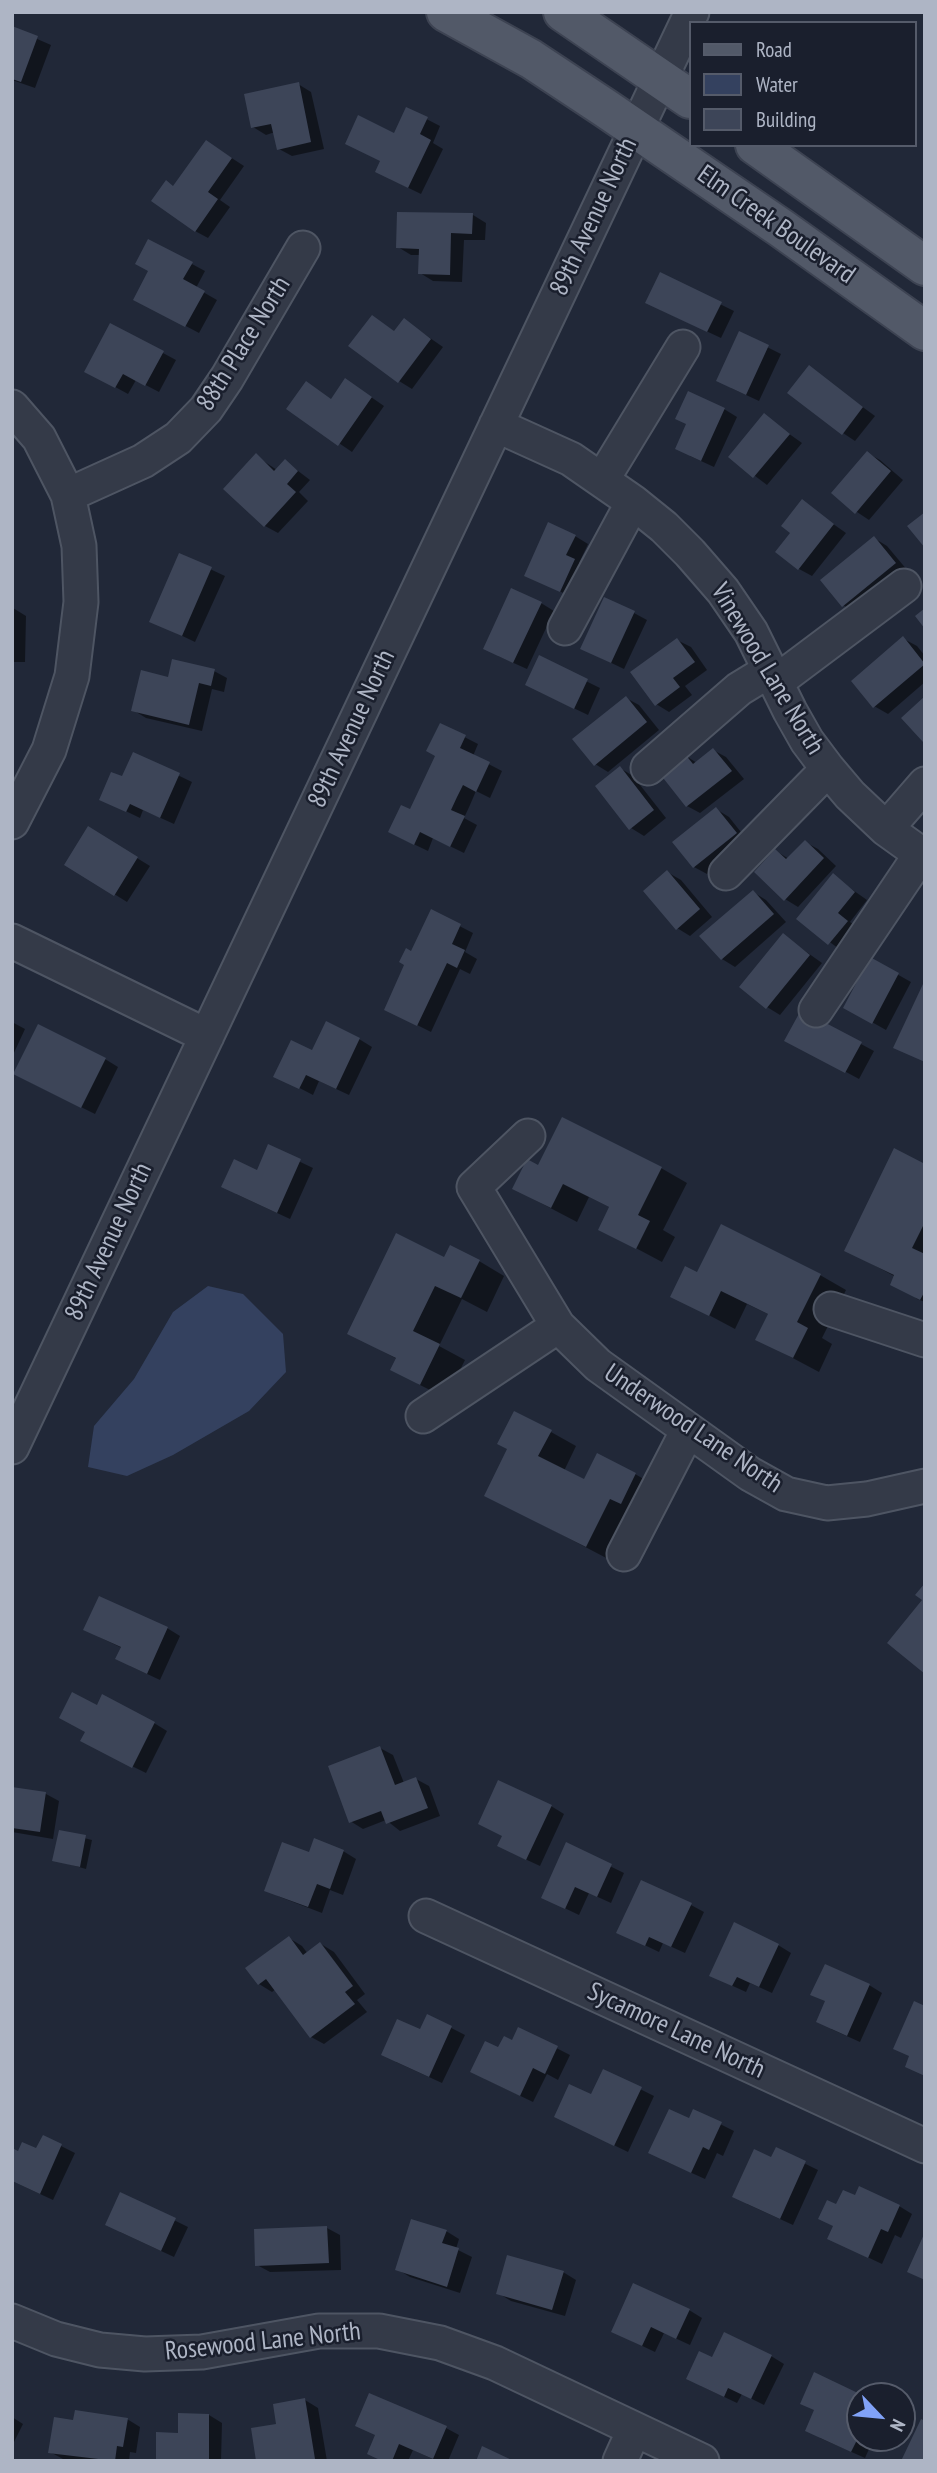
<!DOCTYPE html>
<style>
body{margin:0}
#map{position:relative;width:937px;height:2473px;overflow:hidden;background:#212838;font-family:"PT Sans Narrow",sans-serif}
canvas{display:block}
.frame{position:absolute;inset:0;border:14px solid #aeb5c5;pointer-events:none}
.legend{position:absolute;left:689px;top:21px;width:228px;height:126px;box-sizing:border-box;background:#1a1f2d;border:2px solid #555b6a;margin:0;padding:9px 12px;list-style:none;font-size:21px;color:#aeb5c5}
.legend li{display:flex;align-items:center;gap:14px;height:35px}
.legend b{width:35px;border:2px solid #555b6a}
.north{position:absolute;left:846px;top:2382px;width:70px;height:70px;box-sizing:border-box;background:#1a1f2d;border:2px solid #555b6a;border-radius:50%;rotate:116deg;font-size:19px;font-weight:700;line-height:28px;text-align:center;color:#aeb5c5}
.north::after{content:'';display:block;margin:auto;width:24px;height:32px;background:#81a2f7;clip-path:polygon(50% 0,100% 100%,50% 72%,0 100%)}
</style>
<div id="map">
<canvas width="937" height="2473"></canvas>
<div class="frame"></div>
<ul class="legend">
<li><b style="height:9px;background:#525968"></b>Road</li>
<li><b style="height:19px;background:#34415f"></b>Water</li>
<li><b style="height:19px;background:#3d4558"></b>Building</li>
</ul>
<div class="north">N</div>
</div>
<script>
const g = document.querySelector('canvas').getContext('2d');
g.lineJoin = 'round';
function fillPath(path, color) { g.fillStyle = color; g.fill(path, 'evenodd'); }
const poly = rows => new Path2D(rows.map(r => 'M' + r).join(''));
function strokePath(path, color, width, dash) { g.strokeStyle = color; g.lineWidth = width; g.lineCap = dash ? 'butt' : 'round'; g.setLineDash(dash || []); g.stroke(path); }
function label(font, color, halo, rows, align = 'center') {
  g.font = font + ' "PT Sans Narrow",sans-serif'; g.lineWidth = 5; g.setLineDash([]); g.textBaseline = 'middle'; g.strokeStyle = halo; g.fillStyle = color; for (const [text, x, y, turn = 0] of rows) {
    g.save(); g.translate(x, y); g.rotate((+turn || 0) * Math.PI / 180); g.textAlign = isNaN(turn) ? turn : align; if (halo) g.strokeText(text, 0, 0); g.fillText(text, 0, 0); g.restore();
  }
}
fillPath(poly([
 [208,1286,243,1294,283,1334,286,1372,249,1411,173,1455,127,1476,88,1467,94,1426,134,1379,173,1312]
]), '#34415f');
fillPath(poly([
 [12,28,51,45,35,88,12,80],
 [298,84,311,92,324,149,292,156,279,149,275,132,266,135,253,127],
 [407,109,440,126,433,143,443,149,421,194,390,179,395,135],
 [207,142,244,166,220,200,230,207,208,238,195,231,174,187],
 [473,215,486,223,485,240,464,240,462,282,433,281,420,273,420,255,411,255,398,247],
 [192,264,205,271,196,288,217,300,199,333,148,306],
 [661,275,734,311,721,338,661,310],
 [372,317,395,332,404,320,443,347,412,389,399,381],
 [739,333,781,354,759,401,731,388],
 [163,353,176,360,159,392,136,380,128,394,86,371],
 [809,368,875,416,855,441,843,433],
 [358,388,384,406,352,452,289,409,332,400],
 [724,409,737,417,714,467,690,456,688,425],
 [764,416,802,443,767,485,730,457],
 [867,453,880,460,903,480,869,520,857,512,833,492],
 [256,456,277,470,285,461,310,480,299,492,308,501,278,533,265,526],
 [802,502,846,533,812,576,799,569,793,533],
 [575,536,588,544,579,563,587,568,574,598,540,582],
 [874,538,887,546,908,571,856,613,843,605],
 [180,555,225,576,195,642,151,621],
 [541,603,554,611,527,669,498,656],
 [13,608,26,616,25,662,12,662],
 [634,613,647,620,624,669,582,649],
 [904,639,917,646,925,656,925,682,888,714,874,706],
 [677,640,691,647,707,670,685,686,692,695,669,712,656,704],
 [539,658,600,688,588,715,540,692],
 [214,671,227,678,224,692,212,689,202,731,146,718,133,710,169,679],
 [626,698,639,705,659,730,608,772,595,764],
 [441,725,478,744,473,756,502,771,490,798,476,791,470,805,464,818,477,825,464,853,433,838,428,851,403,839,437,756],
 [713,750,726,757,744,779,700,813,687,806,686,756,697,763],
 [134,754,192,782,174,824,143,810,140,818,101,799,123,779],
 [620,768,633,776,666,818,644,836,631,828],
 [716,809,729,817,748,841,707,874,694,867],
 [101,836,150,866,127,902,66,864],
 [805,842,818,849,836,866,798,907,785,899,776,851,789,859],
 [667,872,681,880,712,917,690,936,677,928],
 [833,876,867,900,850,922,860,929,842,951,798,919],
 [753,892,766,900,786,922,735,967,722,959],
 [432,912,473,933,465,952,477,959,470,974,460,969,431,1032,399,1016,412,953],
 [784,936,822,963,780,1015,767,1007],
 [870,959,911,982,886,1030,845,1007],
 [12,1022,25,1029,13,1055,12,1054],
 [359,1039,372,1047,349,1095,319,1081,313,1095,286,1081,313,1052],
 [861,1044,874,1051,859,1079,800,1047],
 [105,1059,118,1067,95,1114,28,1081],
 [269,1147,313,1168,290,1219,236,1194,258,1172],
 [925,1166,925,1302,917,1299,896,1277,846,1250],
 [539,1167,661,1168,687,1183,663,1230,675,1237,662,1262,600,1229,611,1208,589,1197,577,1222,514,1189],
 [445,1259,479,1261,504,1276,487,1312,462,1299,439,1346,465,1360,446,1398,418,1384,397,1359,349,1333],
 [698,1274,820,1275,846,1290,822,1338,832,1344,819,1372,757,1339,770,1315,747,1304,735,1329,673,1296],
 [551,1432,576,1446,564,1471,585,1482,635,1474,661,1489,612,1561,486,1495],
 [167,1628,180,1636,160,1680,130,1666,122,1648,99,1637],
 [97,1707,154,1723,167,1731,146,1773,95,1748],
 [380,1748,393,1755,404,1783,416,1779,429,1786,440,1816,400,1831,386,1820,363,1829,350,1821],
 [12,1789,46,1794,59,1801,53,1839,12,1832],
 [551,1806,564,1814,540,1866,512,1853,503,1836],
 [60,1832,92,1840,86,1869,54,1860],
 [567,1845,624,1873,611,1903,589,1893,579,1915,556,1904],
 [343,1851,356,1859,343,1895,330,1890,322,1913,280,1897,267,1890],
 [691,1905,704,1912,685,1953,663,1943,659,1952,632,1939],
 [289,1938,302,1946,308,1954,321,1944,334,1952,365,1994,357,2000,367,2012,324,2044,311,2037,276,1989,272,1992,259,1984],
 [778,1945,791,1953,772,1993,750,1983,746,1992,724,1982],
 [869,1985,882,1993,860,2042,831,2029],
 [428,2016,465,2035,442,2083,396,2062,420,2032],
 [519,2029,570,2055,558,2080,547,2074,533,2102,485,2079,499,2050,513,2042],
 [604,2071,654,2096,628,2152,556,2117,592,2097],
 [694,2111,734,2131,723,2156,717,2153,705,2179,663,2160],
 [43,2137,75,2153,53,2200,12,2181,19,2153,37,2151],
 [777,2150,818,2170,793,2225,747,2204],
 [121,2194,188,2227,174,2257,120,2232],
 [856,2198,899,2206,912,2214,901,2238,895,2235,882,2264,829,2239,835,2226,837,2206],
 [327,2228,340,2235,341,2270,270,2272,257,2265],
 [446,2231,459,2239,456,2249,472,2257,460,2293,410,2277,397,2269],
 [563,2272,576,2280,565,2316,511,2301,498,2293],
 [689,2310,702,2318,690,2345,664,2333,655,2352,613,2332],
 [771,2356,784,2364,764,2405,742,2394,737,2403,701,2386,713,2360],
 [815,2375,861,2396,860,2438,874,2438,865,2458,820,2438,816,2411],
 [305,2400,318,2408,327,2461,258,2461,278,2425],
 [209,2415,222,2423,221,2461,157,2461,180,2434],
 [12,2417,23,2424,12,2446],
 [127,2419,140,2427,136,2453,130,2452,129,2461,73,2461,63,2459,50,2452,75,2422],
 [446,2428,459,2435,448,2461,437,2461,413,2450,408,2461,382,2461,377,2436]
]), '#0007');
fillPath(poly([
 [12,26,38,36,21,82,12,79],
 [299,82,311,142,277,150,271,124,251,128,244,94],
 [406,107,428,117,420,134,431,140,408,188,375,172,380,161,345,144,358,115,394,133],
 [206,140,232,158,208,192,218,199,195,232,151,201,166,180,173,186],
 [397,212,473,213,472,234,451,233,450,275,418,274,419,249,396,248],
 [148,239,193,262,183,279,205,291,185,327,133,300,148,271,135,264],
 [660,272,722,302,707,332,645,303],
 [372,315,394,331,404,318,431,339,398,383,348,346],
 [110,323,164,351,145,386,123,374,115,388,84,372],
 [739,331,769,345,746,395,716,381],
 [809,365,863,407,842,435,787,393],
 [345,378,372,397,338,446,286,409,306,381,331,399],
 [688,391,725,408,701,461,675,449,686,424,675,419],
 [764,413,790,434,753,478,728,457],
 [867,451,891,471,855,514,831,493],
 [256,453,274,471,285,459,298,471,287,484,296,492,264,527,223,489],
 [802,499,834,524,798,570,775,552,790,533,781,526],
 [925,512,925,548,907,526],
 [548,522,576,535,566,555,575,559,560,592,524,576],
 [874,536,896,563,842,607,820,580],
 [179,553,212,567,182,636,149,622],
 [511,588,542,602,513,663,483,649],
 [604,597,635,611,611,663,580,649],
 [925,608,925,629,915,616],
 [903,636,925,664,873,708,851,681],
 [677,638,695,662,673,678,680,687,655,706,630,672],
 [539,655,588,679,574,709,525,685],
 [172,659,215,669,211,686,199,683,189,725,131,711,141,670,168,677],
 [626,696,647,722,594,766,572,739],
 [925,696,925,741,923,742,901,718],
 [440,723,466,735,460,748,490,762,476,792,463,785,457,797,451,810,465,816,450,847,420,832,414,845,388,832,401,805,410,809,435,756,426,751],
 [713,748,732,771,686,807,660,774,685,754,693,764],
 [133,752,180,773,160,818,130,804,126,812,99,800,111,772,122,776],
 [620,766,654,810,629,830,595,786],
 [716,807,737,833,693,868,672,842],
 [88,826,138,857,114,896,64,865],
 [805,840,824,858,784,901,754,872,775,849,786,859],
 [667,870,700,909,676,930,643,891],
 [833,873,855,892,838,913,848,921,828,945,796,919],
 [753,890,774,914,721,960,699,936],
 [431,909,461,924,452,944,465,950,457,968,447,963,417,1026,384,1010,404,965,399,962,406,948,411,951],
 [783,933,810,955,766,1009,739,987],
 [870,957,899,973,872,1024,843,1008],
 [923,984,925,985,925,1062,893,1048],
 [801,1010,862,1042,845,1073,784,1041],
 [326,1021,360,1038,336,1089,306,1075,299,1089,273,1077,291,1040,312,1050],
 [38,1024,106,1058,81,1108,13,1074],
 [562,1117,662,1167,638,1215,650,1221,636,1249,598,1230,609,1207,563,1184,551,1208,512,1189,527,1159,538,1165],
 [268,1144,301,1159,277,1213,221,1187,234,1159,257,1170],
 [894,1148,925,1164,925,1222,912,1248,925,1254,925,1291,920,1300,890,1285,894,1275,844,1251],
 [721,1224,821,1274,797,1322,808,1328,793,1358,755,1340,768,1314,721,1291,709,1316,670,1297,685,1266,697,1272],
 [396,1233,444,1257,450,1245,480,1260,461,1298,435,1286,413,1331,440,1344,420,1385,390,1370,396,1358,347,1334],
 [514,1411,552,1430,538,1456,584,1479,597,1453,636,1473,621,1504,610,1499,586,1547,484,1496,507,1449,497,1444],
 [925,1583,925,1674,887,1643,922,1600,915,1595],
 [99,1596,168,1627,147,1674,115,1659,121,1647,83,1630],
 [72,1692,97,1705,102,1694,155,1722,132,1768,80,1741,85,1732,59,1718],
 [380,1746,395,1785,416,1777,428,1808,386,1824,381,1811,349,1823,328,1766],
 [498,1780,552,1805,526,1860,497,1846,502,1836,478,1824],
 [12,1787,46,1792,40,1832,12,1828],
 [59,1830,86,1835,80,1867,52,1861],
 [314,1838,344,1850,330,1889,317,1884,308,1907,264,1891,282,1842,309,1852],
 [566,1842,612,1864,597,1897,575,1887,565,1909,541,1898],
 [641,1880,692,1903,671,1947,649,1937,645,1946,616,1933],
 [734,1922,779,1944,759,1987,737,1977,732,1986,709,1976],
 [289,1936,303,1955,320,1942,353,1986,345,1992,355,2004,310,2038,266,1979,258,1985,245,1968],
 [825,1964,870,1984,847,2036,816,2022,825,2001,810,1995],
 [914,2001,925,2006,925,2076,905,2067,909,2056,893,2049],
 [427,2014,452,2026,429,2077,381,2055,397,2019,420,2029],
 [518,2027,558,2046,545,2074,533,2068,520,2096,470,2072,485,2041,498,2047,504,2036,512,2040],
 [603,2069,642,2087,614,2146,554,2117,569,2084,591,2094],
 [669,2109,689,2118,693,2109,722,2122,709,2150,703,2147,691,2173,648,2153],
 [43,2135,62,2144,40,2194,12,2181,12,2148,18,2151,22,2142,36,2148],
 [776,2147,806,2161,780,2219,732,2197,754,2149,771,2157],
 [859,2186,900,2205,888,2232,881,2229,868,2258,827,2239,833,2226,818,2219,827,2200,836,2204,843,2190,855,2195],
 [120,2192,176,2218,161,2251,105,2225],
 [411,2219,447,2230,442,2243,459,2248,447,2287,395,2270],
 [327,2226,329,2263,255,2266,254,2229],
 [925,2232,925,2280,907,2272],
 [507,2255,564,2271,552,2310,496,2294],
 [633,2283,690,2309,676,2339,651,2327,642,2346,611,2332],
 [724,2332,772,2355,751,2399,728,2388,724,2397,686,2379,699,2351,712,2357],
 [814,2372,860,2394,847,2422,860,2428,860,2434,851,2452,805,2431,814,2410,800,2404],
 [369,2393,447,2426,433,2459,399,2444,392,2461,382,2461,367,2454,375,2435,355,2426],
 [305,2398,315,2459,256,2461,251,2428,276,2424,273,2404],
 [75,2410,128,2418,123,2447,117,2446,115,2461,48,2453,54,2417,73,2420],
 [178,2413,209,2414,209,2461,156,2461,156,2432,178,2433],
 [921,2419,925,2421,925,2461,901,2461],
 [482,2446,514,2461,476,2461]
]), '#3d4558');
const minor = poly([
 [12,407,39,438,68,495,79,546,81,602,72,676,49,750,12,822],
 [496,425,571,459,633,502,664,527,690,553,723,591,751,632,790,711,807,741,828,769,850,795,886,829,925,857],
 [602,480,683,347],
 [68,495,143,461,178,438,206,409,227,378,303,248],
 [565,628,633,502],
 [776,682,904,586],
 [648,768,739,689,770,670],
 [886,829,925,784],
 [726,873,828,769],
 [12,941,207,1036],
 [816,1010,921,854],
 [528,1136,474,1187,558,1326,598,1365,750,1474,786,1494,827,1503,867,1499,925,1486],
 [831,1309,925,1340],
 [423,1416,558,1326],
 [12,1447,692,12],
 [624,1554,688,1430],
 [426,1916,925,2146],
 [12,2321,56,2339,100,2350,145,2354,202,2352,319,2331,379,2331,440,2343,495,2363,702,2461],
 [620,2461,634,2430]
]);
const major = poly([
 [446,12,531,59,605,108,781,228,925,331],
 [563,12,690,99],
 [755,145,925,266]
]);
strokePath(minor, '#4e5563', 37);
strokePath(major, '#3d4352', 42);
strokePath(minor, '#343a48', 33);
strokePath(major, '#525968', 38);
label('26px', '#aeb5c5', '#1a1f2d', [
 ["89th Avenue North",594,217,-65],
 ["Elm Creek Boulevard",776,225,35],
 ["88th Place North",244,344,-58],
 ["Vinewood Lane North",767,669,59],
 ["89th Avenue North",352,729,-65],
 ["89th Avenue North",109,1242,-65],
 ["Underwood Lane North",693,1429,34],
 ["Sycamore Lane North",676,2031,25],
 ["Rosewood Lane North",263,2342,-6]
]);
</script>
